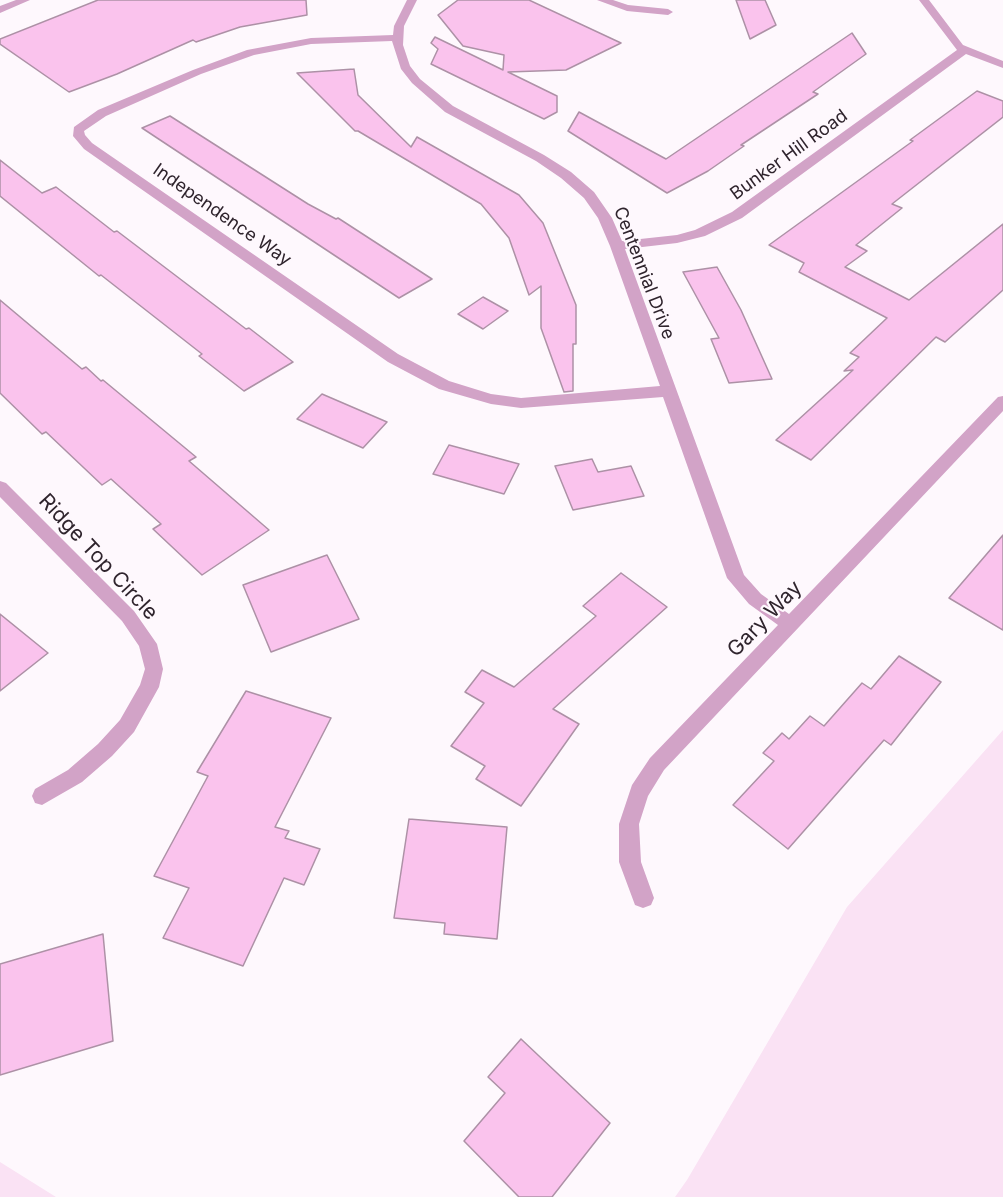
<!DOCTYPE html>
<style>
body{margin:0}
canvas{display:block;background:#fef8fd}
</style>
<canvas width="1003" height="1197"></canvas>
<script>
const g = document.querySelector('canvas').getContext('2d');
g.lineJoin = 'round';
function fillPath(path, color) { g.fillStyle = color; g.fill(path, 'evenodd'); }
const poly = rows => new Path2D(rows.map(r => 'M' + r).join(''));
function strokePath(path, color, width, dash) { g.strokeStyle = color; g.lineWidth = width; g.lineCap = dash ? 'butt' : 'round'; g.setLineDash(dash || []); g.stroke(path); }
function label(font, color, halo, rows, align = 'center') {
  g.font = font + ' Inter,sans-serif'; g.lineWidth = 4.5; g.setLineDash([]); g.textBaseline = 'middle'; g.strokeStyle = halo; g.fillStyle = color; for (const [text, x, y, turn = 0] of rows) {
    g.save(); g.translate(x, y); g.rotate((+turn || 0) * Math.PI / 180); g.textAlign = isNaN(turn) ? turn : align; if (halo) g.strokeText(text, 0, 0); g.fillText(text, 0, 0); g.restore();
  }
}
fillPath(poly([
 [1003,730,1003,1197,675,1197,687,1180,847,907],
 [0,1162,56,1197,0,1197]
]), '#fae2f4');
const building = poly([
 [98,0,306,0,307,15,240,27,196,42,193,40,117,74,69,92,0,44,0,39,98,0],
 [458,0,529,0,621,43,566,70,508,72,557,96,557,112,544,119,431,64,438,49,431,43,435,37,503,70,504,55,463,46,438,15,458,0],
 [736,0,765,0,776,25,750,39,736,0],
 [852,33,866,54,813,92,818,94,741,145,744,146,708,171,667,193,568,131,579,112,666,159,852,33],
 [354,69,358,95,411,147,417,137,519,195,543,223,576,305,576,344,573,344,573,391,564,392,541,328,541,286,529,295,509,238,481,204,358,131,355,131,297,73,354,69],
 [977,91,1003,101,1003,117,892,204,902,208,856,245,867,251,845,267,909,300,1003,224,1003,290,945,342,936,337,811,460,776,440,853,370,844,371,859,357,850,353,887,318,799,272,804,263,769,245,913,141,910,140,977,91],
 [170,116,308,204,336,219,338,218,432,279,399,298,142,128,170,116],
 [0,160,42,193,56,187,114,232,117,231,246,329,249,328,293,362,244,391,199,356,202,354,101,275,99,276,0,196,0,160],
 [717,267,741,310,772,379,729,383,711,339,719,338,683,272,717,267],
 [483,297,508,311,483,329,458,314,483,297],
 [0,300,82,369,86,367,101,381,103,380,196,457,189,461,269,530,202,575,153,529,161,524,111,479,102,485,46,432,42,434,0,393,0,300],
 [322,394,387,422,363,448,297,419,322,394],
 [449,445,519,464,504,494,433,474,449,445],
 [592,459,598,472,631,466,644,496,573,510,555,466,592,459],
 [1003,535,1003,630,949,598,1003,535],
 [327,555,359,619,271,652,243,585,327,555],
 [621,573,667,607,553,709,579,724,521,806,476,779,485,766,451,746,484,703,465,692,482,670,514,687,596,616,583,606,621,573],
 [0,614,48,653,0,691,0,614],
 [899,656,941,682,891,745,884,740,788,849,733,805,774,761,763,753,782,733,789,739,810,716,824,726,862,683,871,689,899,656],
 [246,691,331,718,275,827,289,831,285,838,320,849,304,885,284,878,243,966,163,938,189,888,154,876,208,776,197,772,246,691],
 [409,819,507,827,497,939,444,934,445,923,394,918,409,819],
 [103,934,113,1041,0,1075,0,964,103,934],
 [521,1039,610,1123,552,1197,519,1197,464,1141,505,1093,488,1077,521,1039]
]);
fillPath(building, '#fac3ed');
strokePath(building, '#ad91a6', 1.5);
fillPath(poly([
 [16,0,30,0,0,13,0,6,16,0],
 [407,0,417,0,404,26,403,45,410,66,420,79,453,106,544,155,571,172,594,192,612,218,622,241,677,235,695,230,732,212,957,50,919,0,929,0,963,45,1003,61,1003,68,966,54,742,218,705,236,677,243,625,249,744,575,761,594,789,614,998,397,1003,396,1003,411,664,770,648,796,639,824,641,862,654,898,651,905,643,908,635,905,619,862,619,824,632,785,650,758,778,625,749,604,727,578,663,397,521,408,491,404,439,389,388,362,84,149,73,136,74,127,98,110,193,70,247,50,311,38,393,35,394,26,407,0],
 [392,41,401,69,412,83,445,112,536,161,561,178,584,198,598,218,610,246,660,386,521,398,491,394,449,381,398,354,92,143,85,135,84,131,106,116,201,74,254,55,311,44,392,41],
 [597,0,613,0,628,5,668,9,673,12,668,15,627,11,597,0],
 [0,481,6,483,134,611,157,644,163,669,159,687,134,732,112,756,82,782,42,805,35,803,32,796,35,789,68,770,98,744,120,720,140,685,145,669,139,646,122,621,0,497,0,481]
]), '#d2a3c7');
label('18px', '#2f242d', '#fef8fd', [
 ["Bunker Hill Road",789,155,-36],
 ["Independence Way",222,215,35],
 ["Centennial Drive",644,273,69]
]);
label('21px', '#2f242d', '#fef8fd', [
 ["Ridge Top Circle",98,557,47],
 ["Gary Way",765,619,-46]
]);
</script>
